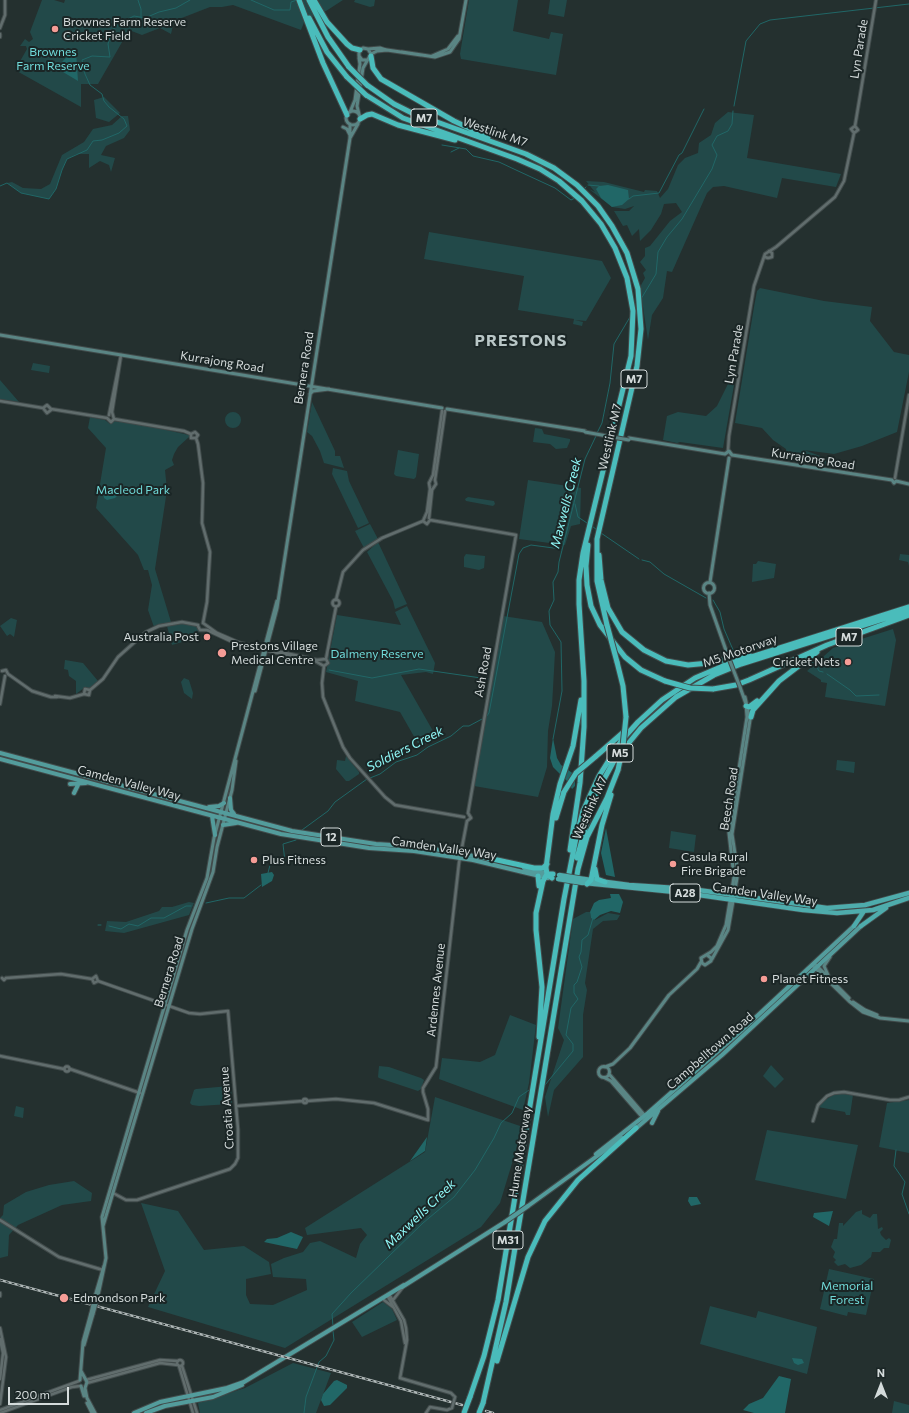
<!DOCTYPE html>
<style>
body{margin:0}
#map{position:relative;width:909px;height:1413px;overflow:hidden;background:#24302f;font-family:Commissioner,sans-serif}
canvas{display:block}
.north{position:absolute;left:861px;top:1365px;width:40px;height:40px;-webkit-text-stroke:3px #1b2626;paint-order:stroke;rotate:0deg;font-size:11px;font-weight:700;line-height:16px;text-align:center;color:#d4dbdb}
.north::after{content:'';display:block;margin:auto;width:14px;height:18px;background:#d4dbdb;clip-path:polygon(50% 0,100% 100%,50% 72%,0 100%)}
.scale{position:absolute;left:8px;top:1387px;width:61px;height:18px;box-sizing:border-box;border:2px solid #d4dbdb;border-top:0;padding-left:5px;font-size:12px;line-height:14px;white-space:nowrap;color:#d4dbdb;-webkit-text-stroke:3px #1b2626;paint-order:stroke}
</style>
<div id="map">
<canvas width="909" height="1413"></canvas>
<div class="north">N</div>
<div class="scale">200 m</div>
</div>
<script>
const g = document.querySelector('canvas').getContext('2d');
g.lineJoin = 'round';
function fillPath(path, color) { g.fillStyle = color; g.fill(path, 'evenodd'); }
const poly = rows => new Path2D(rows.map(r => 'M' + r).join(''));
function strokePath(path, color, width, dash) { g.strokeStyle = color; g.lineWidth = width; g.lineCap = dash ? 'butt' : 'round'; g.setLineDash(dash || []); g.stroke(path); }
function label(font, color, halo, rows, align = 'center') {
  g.font = font + ' Commissioner,sans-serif'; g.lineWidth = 4; g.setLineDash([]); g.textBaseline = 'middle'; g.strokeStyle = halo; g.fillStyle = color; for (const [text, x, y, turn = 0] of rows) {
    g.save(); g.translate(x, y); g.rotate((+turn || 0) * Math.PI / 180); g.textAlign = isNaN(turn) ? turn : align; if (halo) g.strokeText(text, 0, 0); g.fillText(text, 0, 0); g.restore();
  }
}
fillPath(poly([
 [42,0,54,0,64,3,65,0,343,0,326,11,305,20,301,30,233,5,222,7,210,7,174,21,171,34,160,28,142,35,129,30,98,84,81,84,81,107,15,70,27,49,26,46,20,46,25,39,29,42,33,39,30,32],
 [355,0,375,0,374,6,370,7,354,2],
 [469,0,518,0,513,31,549,39,551,32,563,34,556,75,461,59,460,54],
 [550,0,567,0,564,17,548,14],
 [104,97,120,113,109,122,96,118,94,100],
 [728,112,754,115,747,158,841,174,836,187,782,178,777,198,724,186,713,187,707,193,672,272,667,271,663,298,652,315,648,340,640,287,645,278,643,273,646,270,640,262,645,256,645,248,650,246,670,221,682,212,676,203,664,204,661,214,651,230,640,241,639,229,632,236,627,225,623,226,614,211,629,211,634,206,625,209,612,207,589,189,595,192,586,181,604,182,644,192,645,190,657,191,660,198,668,189,678,165,685,158,698,153,699,143,711,135,715,123],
 [122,116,128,116,130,130,124,138,106,146,101,155,115,158,111,172,109,165,100,161,89,168,89,154,77,154,67,159,62,170,56,189,49,199,21,193,7,183,12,182,23,188,41,189,50,184,62,155,84,142,93,129,112,125],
 [429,232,602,261,611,278,586,321,575,320,583,322,582,326,573,324,574,319,518,310,524,276,424,259],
 [760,288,824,301,872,307,870,321,894,352,909,355,909,372,897,432,862,446,834,454,804,450,831,460,830,466,787,457,786,449,773,440,762,428,735,423,754,307,757,291],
 [33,363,50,366,49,373,31,370],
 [0,380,19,402,0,399],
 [728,384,734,385,723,448,680,442,677,443,663,440,667,416,678,412,706,416,717,406],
 [312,402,335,451,335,456,340,456,344,468,324,463,320,451,312,436,307,432],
 '225 420a8 8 0 1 1 16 0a8 8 0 1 1-16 0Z',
 [90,417,105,420,110,424,115,421,143,425,189,435,189,437,178,447,174,454,172,460,174,465,165,470,167,490,155,569,171,622,154,627,148,610,152,585,148,570,144,570,138,555,96,508,106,448,88,428],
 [535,428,542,429,544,434,570,439,570,441,567,448,556,449,550,444,533,442],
 [398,450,419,454,416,477,414,479,396,476,394,474],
 [333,468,347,471,349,481,369,523,367,524,358,528,332,474],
 [528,480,581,488,580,524,571,526,565,545,519,539],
 [468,497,494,501,495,504,493,506,466,501,465,499],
 [370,524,378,539,364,548,355,531],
 [378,542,407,604,395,609,393,601,367,552],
 [466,554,485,556,484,568,479,570,464,567,464,557],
 [900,554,909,555,909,566,908,562,899,560],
 [758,561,776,564,774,578,752,582,753,564,756,564],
 [407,606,435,663,433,674,426,672,401,675,437,738,420,747,400,712,355,701,358,681,326,672,337,615,401,625,395,612],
 [503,616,542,622,555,652,552,706,548,731,547,767,538,797,474,786],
 [11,618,17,620,14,637,10,634,7,636,0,626],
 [184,623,195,626,198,629,199,637,172,645,167,626],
 [893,629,896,640,885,706,825,697,827,683,821,682,821,680,807,671,833,648],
 [65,660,83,663,98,681,90,688,84,688,76,694,76,681,69,676,68,670,64,669],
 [184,678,189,680,193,693,192,699,184,693,181,682],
 [673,695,674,697,638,728,636,727,655,708],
 [346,756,359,772,359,774,349,781,346,781,336,769,337,760,345,761],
 [837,760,855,762,854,773,836,770],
 [671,831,696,835,694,852,669,848],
 [189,902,194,903,189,915,124,933,105,931,107,921,126,922,159,911,162,907,172,907],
 [586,912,590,912,591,918,595,920,608,913,620,915,617,920,603,921,593,929,585,983,587,990,583,1015,583,1057,554,1090,548,1117,545,1097,564,1040,558,1028,573,919],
 [510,1015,536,1025,529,1083,523,1110,439,1079,442,1058,480,1062,495,1055],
 [771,1065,784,1079,775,1088,763,1076],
 [379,1066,389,1067,421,1078,424,1080,421,1089,418,1091,379,1078,378,1077],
 [229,1086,231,1088,232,1102,231,1104,199,1106,192,1105,190,1103,194,1090,196,1089],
 [837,1093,853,1095,850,1115,846,1115,845,1112,818,1107,823,1101],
 [435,1097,523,1127,500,1203,481,1227,285,1348,148,1307,165,1271,141,1203,178,1211,204,1250,244,1246,269,1262,271,1274,246,1279,246,1295,250,1304,273,1305,307,1290,306,1279,273,1277,271,1264,284,1258,303,1252,310,1243,320,1241,356,1258,360,1244,367,1235,361,1228,307,1235,305,1228,425,1152],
 [909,1100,909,1153,879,1147,887,1103],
 [16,1106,24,1108,23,1118,14,1116],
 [767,1130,858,1145,846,1199,755,1180],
 [74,1181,92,1193,91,1201,62,1205,18,1225,9,1235,8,1256,0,1258,0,1218,3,1215,4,1205,26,1192,49,1185],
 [862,1210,862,1214,870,1218,873,1214,877,1214,878,1229,882,1227,883,1229,880,1232,881,1235,886,1240,889,1238,891,1240,889,1248,884,1248,880,1252,872,1252,871,1257,861,1265,850,1268,845,1264,838,1266,834,1262,836,1260,833,1257,835,1252,831,1247,834,1239,837,1239,839,1223,843,1223,843,1226,856,1212],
 [829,1269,874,1279,866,1315,848,1312,847,1316,820,1309],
 [383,1302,392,1309,397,1320,362,1337,352,1322],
 [710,1306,756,1318,758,1311,817,1327,807,1374,700,1344],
 [293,1363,331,1373,316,1413,200,1413,198,1403,245,1388],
 [894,1401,909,1405,909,1413,892,1413]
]), '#224949');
fillPath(poly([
 [74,49,76,51,78,81,63,72,60,68,62,62],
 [608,185,628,190,629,199,622,205,612,207,601,198,596,189,599,186],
 [111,486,117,496,115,498,107,500,104,498,103,492,107,488],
 [755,644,759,645,756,649,744,651,746,647],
 [553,738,557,758,561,765,578,777,575,779,575,786,572,789,567,781,553,767,550,758],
 [606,828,608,839,615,877,606,875,601,853],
 [272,872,274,875,272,881,262,887,261,874],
 [610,894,619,894,623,902,620,913,611,911,600,915,594,920,591,918,590,912,594,903,599,900,611,898],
 [427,1137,425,1151,410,1161],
 [689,1197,697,1197,701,1204,691,1206,688,1201],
 [833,1211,829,1226,813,1217,814,1213],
 [291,1232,303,1237,297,1249,264,1242,267,1239,277,1238],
 [792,1358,802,1359,804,1363,798,1365,794,1363],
 [779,1376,791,1379,785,1413,754,1413,743,1410,749,1404,763,1398],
 [337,1380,347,1385,347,1388,330,1405,324,1406,321,1400,323,1394,334,1381]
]), '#216767');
strokePath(poly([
 [138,0,141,9,141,17],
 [251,0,274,10,290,10,291,2,297,0],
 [734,106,746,41,760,24,770,20,909,4],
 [442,145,466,149,473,156,499,162,516,170,555,188,571,200,575,198],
 [451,152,459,148],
 [588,185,599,186],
 [0,186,7,183,21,193,49,199,56,189,62,170,67,159,87,150,93,141,102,140,119,133,127,126,124,119,109,107,104,101,102,94,90,85,85,74,82,60,92,56,110,57,108,44,112,30,124,21,134,16,145,18,159,12,176,8,190,0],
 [585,188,586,187],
 [629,199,633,196,659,193,679,155,682,153,704,109],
 [641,299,656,274,658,252,667,237,682,219,712,169,717,155,712,145,717,136,728,131,732,124,733,111],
 [597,433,602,423,610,383,614,344,630,317],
 [575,504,578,517,587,523],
 [592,526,597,530],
 [601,533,639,559],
 [642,560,650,562,664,574,706,598],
 [713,600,720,612,724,629,734,652,744,650],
 [759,645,772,641,775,643],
 [809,662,815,663,819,671,823,672],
 [329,670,372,678,419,669,488,679],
 [827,674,850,690,856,696,879,695],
 [486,717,489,713,519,554,523,548,531,545,561,549],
 [553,739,562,691,561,642,550,625,549,611,554,600,553,582,558,572,559,562,585,459,596,436],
 [370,778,380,774,396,762,417,755,428,747,451,736,463,726,469,726,482,719],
 [302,830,328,811,335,802,367,779],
 [268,873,270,865,285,862,283,844,296,840],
 [206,903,229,898,244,898,261,885],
 [98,925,101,925],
 [109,926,121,929,129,924,138,926,151,918,164,918,186,906,191,906],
 [545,1085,573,1051,573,1044,566,1035,571,1008,578,999,574,993,574,985,577,982,582,967,579,957,581,952,582,940,588,935,593,918],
 [896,1150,894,1166,905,1182,902,1194,909,1214],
 [333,1326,332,1314,351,1293,423,1223,454,1197,475,1170,494,1138,501,1123,512,1113,519,1097,529,1090],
 [304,1413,306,1397,319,1362,326,1356,334,1340,333,1331]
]), '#216767', 1);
const tertiary = poly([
 [0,28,5,15,5,0],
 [0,34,0,37],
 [855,126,876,0],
 [854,133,858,130,855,126],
 [854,133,851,129,855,126],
 [765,257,768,258,772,257,772,253,769,251],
 [0,401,43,408],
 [43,408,47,413,51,410],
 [43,408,47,405,51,409],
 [51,409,107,418],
 [109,415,121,355],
 [107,418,111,422,114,419],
 [114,419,184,431,191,434],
 [114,419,112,412,121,355],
 [191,434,195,432,198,435,196,438,198,444,203,483,202,523,210,552,207,602,203,623],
 [191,434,191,438,196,438],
 [728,451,729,436,754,286,765,254,776,247,835,197,844,181,854,133],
 [895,478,909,395],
 [435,480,445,411],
 [429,518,432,490,436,484,435,480],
 [430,520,516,535,468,813],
 [423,521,427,512,430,489,429,483,433,475,442,411],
 [423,521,427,524,430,520],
 '332.5 603a3.5 3.5 0 1 1 7 0a3.5 3.5 0 1 1-7 0Z',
 [336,600,343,572,363,550,382,538,423,521],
 [203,623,217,633,240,643,317,660,326,659],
 [198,626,200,630,207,630,237,644,315,661,324,666],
 [326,659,336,607],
 [324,666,322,683,323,697,343,747,350,758,385,797,395,805,464,817],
 [324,666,328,663,326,659],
 [2,671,6,670,8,674],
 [8,674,32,691,51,697,57,697],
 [90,690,103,679,118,657,146,632,159,626,182,622,198,625],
 [84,694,89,695,90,690],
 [84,694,85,689,90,690],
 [55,696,70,698,84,694],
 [0,704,5,676],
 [467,821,471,818,468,813],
 [2,978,4,980,6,978],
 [6,978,61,974,92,979],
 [92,979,96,976,98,981],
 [92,979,94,983,98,981],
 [98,981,189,1013,200,1014,228,1011,238,1129,238,1158,235,1164,230,1169,137,1200,126,1200,113,1193],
 [0,1056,64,1069],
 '64.5 1069a2.5 2.5 0 1 1 5 0a2.5 2.5 0 1 1-5 0Z',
 [70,1069,140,1093],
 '303 1101a2 2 0 1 1 4 0a2 2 0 1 1-4 0Z',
 [307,1101,336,1099,374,1103,428,1120,428,1109,423,1092,423,1088,436,1067,459,863,467,821],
 [236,1106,303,1101],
 [813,1121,818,1105,827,1096,834,1093,844,1092,890,1100,899,1100,909,1097],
 [0,1220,59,1257,103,1270],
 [0,1293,0,1296],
 [389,1294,404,1320,406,1328,407,1340,400,1378,451,1393,455,1397],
 [387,1295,401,1321,405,1343],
 [384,1300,393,1307],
 [393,1300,403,1287],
 [0,1328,6,1357,0,1404],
 [0,1339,3,1353,0,1379],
 '177 1363a3 3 0 1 1 6 0a3 3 0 1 1-6 0Z',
 [179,1366,193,1413],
 [182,1366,197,1413],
 [86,1380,160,1360,178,1361],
 [87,1383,160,1363,178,1365],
 [0,1410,79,1381],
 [0,1413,72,1387,80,1386],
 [426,1413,430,1407,447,1410,452,1408]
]);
const secondary = poly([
 [368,49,380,48,386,50],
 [402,52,435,57,450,52,459,39,466,0],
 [371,54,377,51,387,50,421,55],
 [432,56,448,49,458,36],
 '346 118a7 7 0 1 1 14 0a7 7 0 1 1-14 0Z',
 [350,112,355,100,360,64,359,58],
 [359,114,357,106,363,68,371,54,368,49,363,48,359,51,359,56,362,60,367,60],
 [343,127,347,129,350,135],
 [350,138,358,124],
 [0,335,442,408],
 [310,394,313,391,329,389],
 [447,409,585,431],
 [629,438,725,454],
 [725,454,729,451,732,455],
 [732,455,892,480,894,483,896,481,909,484],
 [710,582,729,458],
 '703.5 588a5.5 5.5 0 1 1 11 0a5.5 5.5 0 1 1-11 0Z',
 [709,593,710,605,728,656],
 [255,691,277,608,350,138,350,124],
 [707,955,711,958,711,961,705,965,702,963,701,958,711,952,717,946,726,925,734,877,729,833,747,717,746,704,740,687],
 [712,959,728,930,737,878,737,867,732,834,750,720,745,697],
 [812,965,849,1001,863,1012,880,1018,909,1021],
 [816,965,849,998],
 [810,973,824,978],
 [828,975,824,966,830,957],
 [853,1002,865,1010,877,1015],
 '598.5 1072a5.5 5.5 0 1 1 11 0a5.5 5.5 0 1 1-11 0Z',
 [605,1067,613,1064,630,1048,669,995,697,969,701,962],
 [609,1074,646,1117],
 [605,1078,611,1081,644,1119],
 [103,1226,192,929,213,872,217,847,232,790,236,761],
 [94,1300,104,1266],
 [97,1300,106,1258,102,1217,187,930,207,878,214,838,277,601],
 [84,1345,93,1314],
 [81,1371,87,1382,85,1388,87,1398,95,1413],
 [80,1380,83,1342,91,1313],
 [81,1386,84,1396],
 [87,1403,92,1413]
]);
const primary = poly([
 [0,753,292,831,376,844,423,847,491,859],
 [0,759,281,834,369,848,414,851,473,860,548,878],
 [70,784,86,783],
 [74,793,79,783],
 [230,798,231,810,234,814],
 [209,807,219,806,224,803],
 [212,816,215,835],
 [223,825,236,823],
 [524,868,549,874],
 [652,1123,658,1111],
 [634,1130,722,1055,861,926],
 [596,1154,648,1113,740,1032,854,926],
 [528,1206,622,1138],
 [402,1287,505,1222],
 [134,1413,160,1402,227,1388,244,1382,404,1285],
 [146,1413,165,1406,213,1397,242,1385]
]);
const trunk = poly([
 [584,879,629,885,691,889,827,908,865,905,909,893],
 [585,883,685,893,803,910,837,913,873,910,909,898],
 [854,926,864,911],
 [861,926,886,908]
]);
const motorway = poly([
 [299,0,323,63,347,115],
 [309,0,328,37,349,67],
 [314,0,327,22,347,44,352,48,360,50],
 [309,18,327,52,347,77],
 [371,56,373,68,381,79,454,121,488,137],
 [367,85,394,104,412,113,526,154,554,168,577,185,598,206,612,226,627,253,638,289,641,329,637,366,597,539,597,581,607,625],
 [366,95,403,118,517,159,540,169,559,181,582,201,601,224,615,248,627,278,633,311,631,356,583,553,579,580,579,604,584,681,584,727,580,783,570,850],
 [360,119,367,115,372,114,398,125,455,140],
 [588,545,586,566,587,585,591,606,600,625,625,657,641,670,665,681],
 [599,555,601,580,608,608,622,632,644,650,666,661,688,665,709,663,749,654],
 [617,662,623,686,626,717],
 [713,689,736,685,749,680,827,645,909,615],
 [746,706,749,707,757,701],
 [751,717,753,710,779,681,817,652],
 [595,757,626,730],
 [556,818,564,792],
 [488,858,534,868,543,868,547,864],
 [577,858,590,811,598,790,614,761,641,728,676,697,714,675,741,664,909,611],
 [595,869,597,879,605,882],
 [538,876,539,886],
 [552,878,547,874,546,868,553,814,560,784,573,746,581,700],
 [587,884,591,880,602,825,611,795],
 [539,1037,542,987,536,930,536,913,543,881,547,874,553,874],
 [497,1361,528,1257,545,1221,578,1180,636,1128],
 [470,1397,484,1356,498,1300,564,899,576,838,583,811,599,776,621,741,638,722,662,700,695,678,723,666,909,607],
 [483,1403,506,1302,578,869,587,837,607,798,618,770]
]);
strokePath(tertiary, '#414b4b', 4.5);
strokePath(secondary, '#414b4b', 5);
strokePath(primary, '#414b4b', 6);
strokePath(trunk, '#414b4b', 6);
strokePath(motorway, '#414b4b', 7);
strokePath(tertiary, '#616d6d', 2.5);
strokePath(secondary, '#5a8584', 3);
strokePath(primary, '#539c9c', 4);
strokePath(trunk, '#4eacac', 4.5);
strokePath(motorway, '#4abcbb', 5);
const rail = poly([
 [0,1280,462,1405],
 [486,1411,493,1413]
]);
strokePath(rail, '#aeb6b6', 2.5);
strokePath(rail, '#1b2626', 1, [3]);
const tertiaryBridge = poly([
 [452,1408,455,1397]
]);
const secondaryBridge = poly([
 [585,432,629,440],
 [728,656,740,687],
 [91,1313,94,1300],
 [93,1314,97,1300]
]);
const primaryBridge = poly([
 [505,1222,528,1206]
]);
const trunkBridge = poly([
 [559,875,584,879],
 [558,879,583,883]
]);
const motorwayBridge = poly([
 [349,67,367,85],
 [347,77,366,95],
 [607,625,617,662],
 [665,681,690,688,713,689],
 [618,770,623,746,626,717],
 [564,792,576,773,595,757],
 [464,1413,470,1397],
 [479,1413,483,1403]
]);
strokePath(tertiaryBridge, '#414b4b', 4.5, []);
strokePath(secondaryBridge, '#414b4b', 5, []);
strokePath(primaryBridge, '#414b4b', 6, []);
strokePath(trunkBridge, '#414b4b', 6, []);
strokePath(motorwayBridge, '#414b4b', 7, []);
strokePath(tertiaryBridge, '#616d6d', 2.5);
strokePath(secondaryBridge, '#5a8584', 3);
strokePath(primaryBridge, '#539c9c', 4);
strokePath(trunkBridge, '#4eacac', 4.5);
strokePath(motorwayBridge, '#4abcbb', 5);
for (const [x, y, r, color] of [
 [55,29,4,"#f59c96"],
 [207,637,4,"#f59c96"],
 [222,653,5,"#f59c96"],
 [848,662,4,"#f59c96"],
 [254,860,4,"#f59c96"],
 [673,864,4,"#f59c96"],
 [764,979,4,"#f59c96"],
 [64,1298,5,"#f59c96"]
]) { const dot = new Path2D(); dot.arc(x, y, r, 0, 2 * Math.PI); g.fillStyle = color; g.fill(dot); strokePath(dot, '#1b2626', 1.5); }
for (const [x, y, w] of [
 [424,118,26],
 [634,379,26],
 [849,637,26],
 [620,753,26],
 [331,837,20],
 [685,893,30],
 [508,1240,30]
]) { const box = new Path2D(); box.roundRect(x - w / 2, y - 9, w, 18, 3); g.fillStyle = '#1b2626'; g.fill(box); strokePath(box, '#d4dbdb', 1); }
label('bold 11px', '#d4dbdb', null, [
 ["M7",424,118],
 ["M7",634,379],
 ["M7",849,637],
 ["M5",620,753],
 ["12",331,837],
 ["A28",685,893],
 ["M31",508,1240]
]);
label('12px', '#d4dbdb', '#1b2626', [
 ["Brownes Farm Reserve",63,22],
 ["Cricket Field",63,36],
 ["Australia Post",199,637,"right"],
 ["Prestons Village",231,646],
 ["Medical Centre",231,660],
 ["Cricket Nets",840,662,"right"],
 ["Casula Rural",681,857],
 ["Fire Brigade",681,871],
 ["Plus Fitness",262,860],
 ["Planet Fitness",772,979],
 ["Edmondson Park",73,1298]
], 'left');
label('12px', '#d4dbdb', '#1b2626', [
 ["Lyn Parade",859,49,-81],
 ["Westlink M7",495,132,19],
 ["Lyn Parade",734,354,-80],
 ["Kurrajong Road",222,362,9],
 ["Bernera Road",304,368,-81],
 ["Westlink M7",610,437,-77],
 ["Kurrajong Road",813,459,9],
 ["M5 Motorway",740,651,-19],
 ["Ash Road",483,672,-80],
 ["Camden Valley Way",129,783,15],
 ["Beech Road",729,799,-81],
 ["Westlink M7",590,808,-66],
 ["Camden Valley Way",444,848,8],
 ["Camden Valley Way",765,894,8],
 ["Bernera Road",169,972,-73],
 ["Ardennes Avenue",436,990,-84],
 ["Campbelltown Road",710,1051,-41],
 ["Croatia Avenue",227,1108,-94],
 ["Hume Motorway",520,1152,-81]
]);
label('12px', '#70dad9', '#1b2626', [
 ["Brownes",53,52],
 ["Farm Reserve",53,66],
 ["Macleod Park",133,490],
 ["Dalmeny Reserve",377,654],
 ["Memorial",847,1286],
 ["Forest",847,1300]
]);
label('italic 13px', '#90f9f8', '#1b2626', [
 ["Maxwells Creek",566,503,-76],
 ["Soldiers Creek",405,749,-27],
 ["Maxwells Creek",420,1214,-44]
]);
g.letterSpacing = '1px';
label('bold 16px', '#b9c7c7', '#1b2626', [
 ["PRESTONS",521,341]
]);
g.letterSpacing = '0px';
</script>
